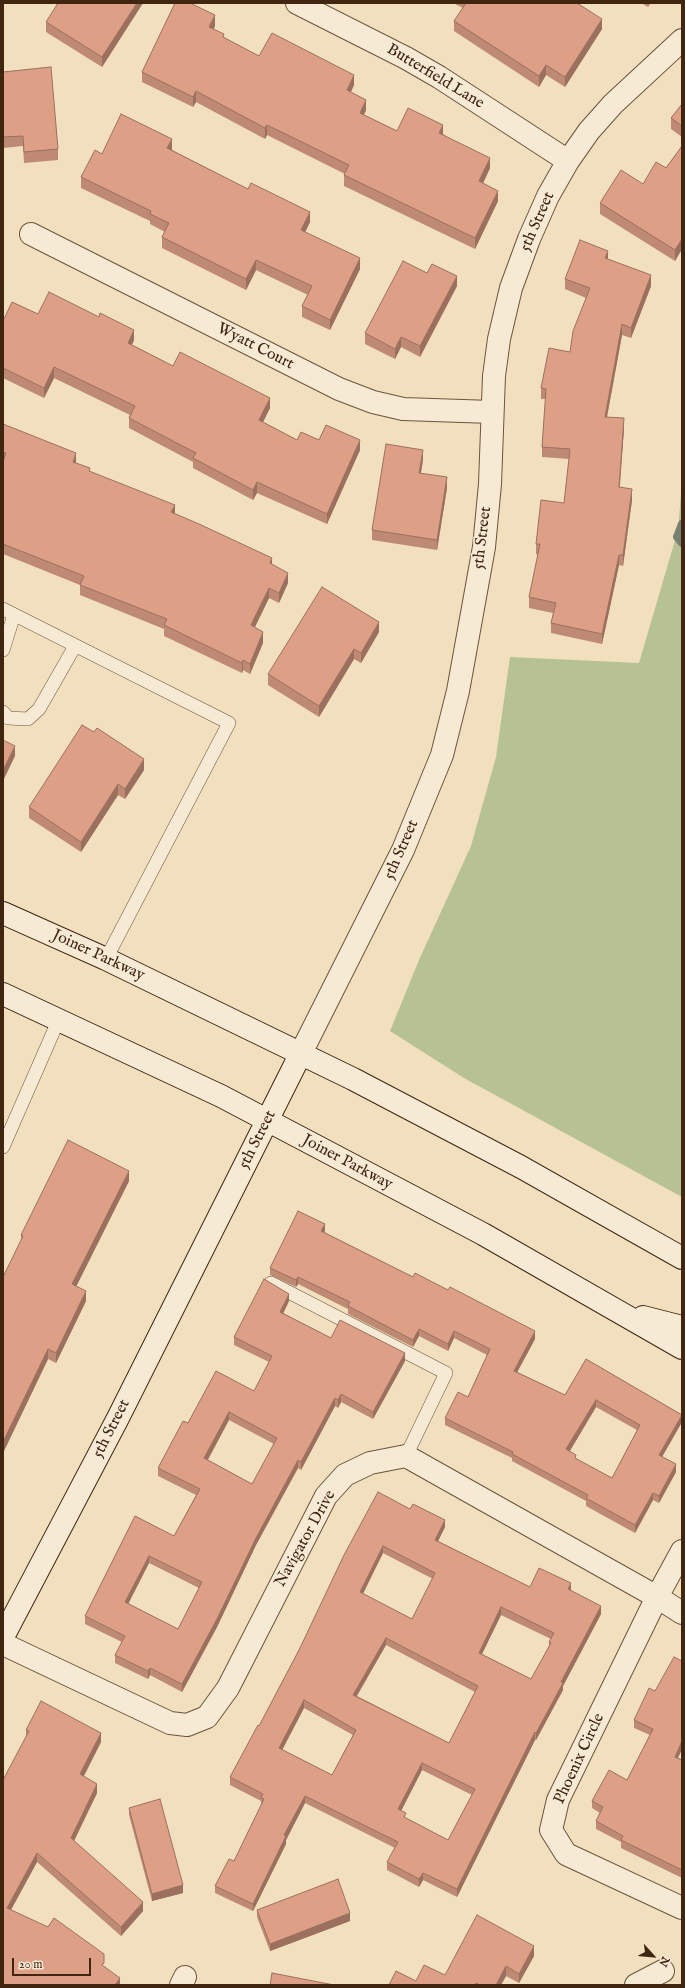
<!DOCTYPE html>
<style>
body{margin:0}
#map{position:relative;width:685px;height:1988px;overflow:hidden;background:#f2dfbd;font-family:"IM FELL English",serif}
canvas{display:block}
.frame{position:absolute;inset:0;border:4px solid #402511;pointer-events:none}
.north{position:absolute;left:633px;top:1936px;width:40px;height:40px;-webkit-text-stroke:3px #f7ead4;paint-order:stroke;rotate:117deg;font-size:11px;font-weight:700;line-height:16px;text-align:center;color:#402511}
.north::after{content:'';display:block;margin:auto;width:14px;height:18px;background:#402511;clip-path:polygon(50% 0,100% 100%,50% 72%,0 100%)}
.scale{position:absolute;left:12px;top:1958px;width:79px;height:18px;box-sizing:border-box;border:2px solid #402511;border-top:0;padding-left:5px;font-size:12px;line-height:14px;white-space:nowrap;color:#402511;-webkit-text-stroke:3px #f7ead4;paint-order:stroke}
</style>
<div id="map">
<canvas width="685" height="1988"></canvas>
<div class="frame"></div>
<div class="north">N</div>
<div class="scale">20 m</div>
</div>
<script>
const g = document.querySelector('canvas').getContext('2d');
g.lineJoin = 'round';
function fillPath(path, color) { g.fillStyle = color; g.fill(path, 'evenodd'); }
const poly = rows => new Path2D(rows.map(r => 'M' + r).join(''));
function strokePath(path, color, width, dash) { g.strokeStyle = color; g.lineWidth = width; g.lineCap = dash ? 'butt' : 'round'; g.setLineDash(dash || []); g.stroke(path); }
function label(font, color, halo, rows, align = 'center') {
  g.font = font + ' "IM FELL English",serif'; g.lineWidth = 3.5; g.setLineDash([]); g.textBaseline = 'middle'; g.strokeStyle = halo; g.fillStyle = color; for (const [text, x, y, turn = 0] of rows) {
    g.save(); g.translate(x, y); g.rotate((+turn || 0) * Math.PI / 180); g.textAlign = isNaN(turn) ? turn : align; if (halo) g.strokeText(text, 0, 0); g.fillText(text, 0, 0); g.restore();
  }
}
fillPath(poly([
 [682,482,682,1197,464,1078,390,1031,419,960,471,846,496,757,510,657,639,663,678,530]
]), '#b7c294');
strokePath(poly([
 [682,524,677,537,682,543]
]), '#778071', 8);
const lane = poly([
 [3,609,229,723,106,959],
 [3,650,14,615],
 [3,712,8,718,28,719,39,709,75,646],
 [3,1147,59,1019],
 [271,1283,446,1373,406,1456]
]);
const street = poly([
 [297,3,406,58,439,77,568,161],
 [31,234,339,389,373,402,403,409,492,412],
 [301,1053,403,850,442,755,458,691,484,547,490,484,494,376,499,339,511,288,529,239,548,196,568,161,589,131,613,104,682,40],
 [682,1551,657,1597,558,1800,551,1830,566,1854,682,1908],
 [3,1644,170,1723,187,1725,207,1717,228,1688,326,1496,345,1475,370,1463,406,1456,657,1597,682,1613],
 [181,1985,185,1977],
 [636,1985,663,1971]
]);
const secondary = poly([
 [3,913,106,959,353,1079,521,1167,682,1258],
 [3,994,221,1096,318,1147,483,1234,682,1348],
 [643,1317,682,1327],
 [3,1637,118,1418,301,1053]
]);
strokePath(lane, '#6c543c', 14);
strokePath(street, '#6c543c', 24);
strokePath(secondary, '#402511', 24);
strokePath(lane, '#f7ead4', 13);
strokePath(street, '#f7ead4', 22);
strokePath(secondary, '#f7ead4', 22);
fillPath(poly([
 [143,3,102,67,46,32,46,22],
 [453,3,577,3,602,29,565,87,546,75,539,87,454,31,454,21,463,8],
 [641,3,651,3,648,7],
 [215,26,214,29,224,38,259,56,354,85,351,92,366,110,364,115,397,131,443,134,490,168,483,183,498,201,475,249,344,186,344,175,345,174,267,135,265,139,196,102,193,107,142,82,142,72],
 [3,72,58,149,58,160,24,163,23,146,3,148],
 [682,104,682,137,671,129,671,118],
 [682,146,682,249,675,261,600,214,600,203,643,184,666,168],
 [172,149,172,150,310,222,305,232,360,269,330,330,302,317,302,306,308,295,256,270,246,290,162,248,162,237,165,232,150,224,150,221,81,188,81,177,102,154],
 [608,259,651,286,631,338,622,335,607,417,624,429,619,487,632,500,623,566,619,565,602,644,551,633,551,623,553,613,529,608,529,597,538,555,536,554,536,544,564,503,569,459,542,457,542,447,546,399,541,399,541,388,570,352,586,298,565,289,565,279],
 [427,273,457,286,420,357,401,347,395,359,365,344,365,333],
 [38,314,134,340,132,345,173,366,270,408,263,422,297,440,319,440,360,450,327,524,257,493,253,500,193,468,193,462,129,428,129,418,130,415,54,378,44,398,3,378,3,321],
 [3,424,90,471,175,514,272,565,288,583,279,603,269,598,255,627,263,643,250,674,243,670,242,673,164,636,164,629,80,595,80,585,3,554],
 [423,460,421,473,447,488,437,550,372,540,372,530],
 [379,632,361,663,354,659,319,717,268,685,268,674],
 [144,770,125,799,118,795,81,852,29,818,29,807],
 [129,1181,76,1286,86,1301,56,1363,48,1359,3,1453,3,1277,21,1241,21,1235],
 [325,1231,324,1232,535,1339,517,1372,565,1395,586,1359,682,1415,682,1422,662,1457,676,1472,659,1503,653,1500,635,1533,586,1506,586,1501,512,1461,512,1458,445,1425,445,1418,468,1397,487,1355,454,1338,448,1351,419,1336,413,1347,348,1314,348,1309,298,1284,296,1287,270,1275,270,1268],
 [596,1407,637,1430,612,1478,576,1459,570,1451],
 [289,1301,283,1313,331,1338,405,1361,373,1419,341,1402,338,1408,335,1406,301,1470,298,1468,256,1545,217,1627,182,1692,150,1675,148,1679,115,1663,115,1655,122,1642,85,1624,85,1616,135,1516,174,1536,196,1495,158,1476,158,1468,188,1423,254,1391,269,1362,234,1345,234,1337],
 [229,1420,274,1444,252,1484,208,1460],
 [149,1563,199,1588,178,1629,128,1604],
 [410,1509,445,1527,438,1541,530,1587,571,1590,601,1614,563,1686,563,1690,536,1740,535,1740,457,1897,423,1880,419,1887,387,1870,387,1862,395,1848,305,1803,286,1840,286,1844,253,1911,215,1893,215,1886,234,1861,261,1805,261,1801,230,1785,230,1777,259,1726,299,1650],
 [383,1553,433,1579,412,1619,362,1594],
 [501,1615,551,1639,549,1642,549,1646,531,1679,482,1654],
 [386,1645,475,1692,449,1743,357,1696],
 [304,1708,353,1735,332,1775,282,1750],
 [422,1770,472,1795,448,1840,406,1818,401,1811],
 [682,1661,682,1749,678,1758,682,1760,682,1878,621,1848,621,1842,596,1829,596,1821,600,1813,592,1808,592,1801,627,1780,650,1735,634,1728,634,1720,655,1691],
 [26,1730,101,1742,83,1776,97,1793,74,1841,143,1911,121,1936,37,1862,11,1910,104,1967,120,1985,3,1985,26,1736],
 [129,1808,183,1893,152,1901,129,1815],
 [257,1910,350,1921,270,1951,257,1917],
 [534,1956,519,1983,506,1976,501,1985,389,1985,416,1981]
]), '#be8a74');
fillPath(poly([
 [137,3,143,3,102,67,102,57],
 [215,15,215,26,209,37,209,27],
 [602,19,602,29,565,87,565,77],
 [546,65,546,75,539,87,539,76],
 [354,75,354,85,347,100,347,90],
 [196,91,196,102,193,107,193,97],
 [366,100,366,110,360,123,360,113],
 [267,125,267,135,265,139,265,128],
 [443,125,443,136,439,133],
 [172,139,172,149,167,159,167,148],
 [490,158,490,168,479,192,479,181],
 [498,191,498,201,475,249,475,238],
 [310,212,310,222,301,241,301,230],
 [682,239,682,249,675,261,675,250],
 [608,251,608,262,605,258],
 [360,258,360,269,330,330,330,320],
 [256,260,256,270,246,290,246,279],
 [651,275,651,286,631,338,631,328],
 [457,276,457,286,420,357,420,346],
 [622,324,622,335,605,427,605,417],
 [134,330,134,340,128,353,128,343],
 [401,337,401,347,395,359,395,349],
 [54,367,54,378,44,398,44,388],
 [270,398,270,408,259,430,259,420],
 [624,418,624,429,619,498,619,487],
 [360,440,360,450,327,524,327,514],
 [423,450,423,460,419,483,419,473],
 [76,453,76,464,73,462],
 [447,477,447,488,437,550,437,540],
 [257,482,257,493,253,500,253,490],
 [632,489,632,500,623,566,623,555],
 [175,505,175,515,171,512],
 [619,555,619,565,602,644,602,634],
 [272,558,272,569,270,563],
 [288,573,288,583,279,603,279,593],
 [269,588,269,598,251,635,251,625],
 [379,622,379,632,361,663,361,653],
 [263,632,263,643,250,674,250,664],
 [354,649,354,659,319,717,319,706],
 [243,660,243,670,242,673,242,663],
 [15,746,15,756,3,781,3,770],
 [144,759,144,770,125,799,125,789],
 [118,784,118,795,81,852,81,842],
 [129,1171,129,1181,72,1295,72,1284],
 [325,1224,325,1231,321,1238,321,1231],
 [298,1277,298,1284,296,1287,296,1280],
 [86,1291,86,1301,56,1363,56,1353],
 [289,1294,289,1301,280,1320,280,1312],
 [419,1329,419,1336,413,1347,413,1340],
 [454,1331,454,1338,448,1351,448,1344],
 [535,1331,535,1339,514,1378,514,1371],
 [48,1349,48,1359,3,1453,3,1442],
 [405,1353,405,1361,373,1419,373,1412],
 [341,1394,341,1402,338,1408,338,1400],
 [335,1398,335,1406,301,1470,301,1462],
 [596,1400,596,1407,566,1457,566,1449],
 [229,1412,229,1420,204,1466,204,1458],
 [682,1415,682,1422,659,1462,659,1455],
 [298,1460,298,1468,256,1545,217,1627,182,1692,182,1684,256,1538],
 [676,1464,676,1472,659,1503,659,1496],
 [653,1493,653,1500,635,1533,635,1525],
 [445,1520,445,1527,435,1547,435,1540],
 [383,1546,383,1553,360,1600,360,1592],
 [149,1556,149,1563,125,1610,125,1602],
 [571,1583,571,1591,568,1589],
 [601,1606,601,1614,563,1686,563,1690,536,1740,536,1733,561,1682],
 [501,1607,501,1615,479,1660,479,1653],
 [386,1638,386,1645,353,1702,353,1695],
 [150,1668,150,1675,148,1679,148,1671],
 [304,1700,304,1708,279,1756,279,1748],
 [535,1732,535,1740,457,1897,457,1889],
 [101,1733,101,1742,80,1784,80,1774],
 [682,1741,682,1749,675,1764,675,1757],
 [422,1763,422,1770,398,1817,398,1809],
 [97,1784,97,1793,71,1847,71,1838],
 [305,1796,305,1803,286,1840,286,1844,253,1911,253,1904,284,1835],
 [37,1853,37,1862,7,1917,7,1908],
 [423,1873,423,1880,419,1887,419,1879],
 [183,1885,183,1893,152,1901,152,1894],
 [143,1902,143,1911,121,1936,121,1927],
 [350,1913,350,1921,270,1951,270,1944],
 [534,1946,534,1956,519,1983,519,1974],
 [506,1966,506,1976,501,1985,496,1985],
 [120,1978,120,1985,115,1985]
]), '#9b705e');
const building = poly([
 [58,3,137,3,102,57,46,22,58,3],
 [175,3,190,3,215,15,209,27,224,34,223,37,259,56,272,33,354,75,347,90,366,100,360,113,397,131,408,108,443,125,439,133,490,158,479,181,498,191,475,238,344,175,349,165,267,125,265,128,196,91,193,97,142,72,175,3],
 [466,3,577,3,602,19,565,77,546,65,539,76,454,21,466,3],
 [51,67,58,149,24,152,23,136,3,137,3,72,51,67],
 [682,104,682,126,671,118,682,104],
 [121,114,172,139,167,148,248,189,251,183,310,212,301,230,360,258,330,320,302,306,312,286,256,260,246,279,162,237,169,223,150,214,151,211,81,177,95,150,102,154,121,114],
 [682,146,682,239,675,250,600,203,621,170,643,184,656,162,666,168,682,146],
 [580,240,608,251,605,258,651,275,631,328,622,324,605,417,624,418,619,487,632,489,623,555,619,555,602,634,551,623,556,603,529,597,540,544,536,544,541,500,564,503,570,449,542,447,546,389,541,388,549,348,570,352,573,331,590,288,565,279,580,240],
 [403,261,427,273,432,264,457,276,420,346,401,337,395,349,365,333,403,261],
 [49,292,99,317,100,313,134,330,128,343,173,366,180,352,270,398,259,420,297,440,301,432,319,440,326,425,360,440,327,514,257,482,253,490,193,458,196,453,129,418,135,406,54,367,44,388,3,368,3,321,12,302,38,314,49,292],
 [3,424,76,453,73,462,90,468,89,471,175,505,171,512,199,524,272,558,270,563,288,573,279,593,269,588,251,625,263,632,250,664,243,660,242,663,164,625,167,619,80,585,84,576,3,544,3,462,6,453,3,452,3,424],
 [386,444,423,450,419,473,447,477,437,540,372,530,386,444],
 [322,587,379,622,361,653,354,649,319,706,268,674,322,587],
 [82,725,94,732,97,728,144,759,125,789,118,784,81,842,29,807,82,725],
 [3,740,15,746,3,770,3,740],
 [68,1140,129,1171,72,1284,86,1291,56,1353,48,1349,3,1442,3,1277,23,1236,21,1235,68,1140],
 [298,1211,325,1224,321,1231,413,1277,415,1273,448,1290,450,1287,535,1331,514,1371,565,1395,586,1359,682,1415,659,1455,676,1464,659,1496,653,1493,635,1525,586,1498,588,1495,512,1454,513,1452,445,1418,458,1392,468,1397,490,1349,454,1331,448,1344,419,1329,413,1340,348,1306,350,1302,298,1277,296,1280,270,1268,298,1211],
 [596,1400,640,1425,612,1478,575,1458,576,1455,566,1449,596,1400],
 [264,1279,289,1294,280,1312,331,1338,340,1320,405,1353,373,1412,341,1394,338,1400,335,1398,301,1462,298,1460,256,1538,217,1619,182,1684,150,1668,148,1671,115,1655,125,1636,85,1616,135,1516,174,1536,200,1489,158,1468,183,1421,188,1423,216,1371,254,1391,272,1356,234,1337,264,1279],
 [229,1412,277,1438,252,1484,204,1458,229,1412],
 [149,1556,202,1582,178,1629,125,1602,149,1556],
 [378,1492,410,1509,413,1504,445,1520,435,1540,530,1587,539,1568,571,1583,568,1589,601,1606,561,1682,563,1683,536,1733,535,1732,457,1889,423,1873,419,1879,387,1862,398,1842,305,1796,284,1835,286,1836,253,1904,215,1886,229,1859,234,1861,264,1799,261,1798,263,1794,230,1777,258,1725,259,1726,299,1650,344,1555,378,1492],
 [383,1546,435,1573,412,1619,360,1592,383,1546],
 [501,1607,554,1633,549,1642,551,1643,531,1679,479,1653,501,1607],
 [386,1638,478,1686,449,1743,353,1695,386,1638],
 [304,1700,356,1730,332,1775,279,1748,304,1700],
 [422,1763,475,1789,448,1840,404,1817,406,1813,398,1809,422,1763],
 [674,1657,682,1661,682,1741,675,1757,682,1760,682,1870,621,1840,623,1836,596,1821,603,1807,592,1801,609,1770,627,1780,653,1729,634,1720,649,1688,655,1691,674,1657],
 [41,1701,101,1733,80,1774,97,1784,71,1838,143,1902,121,1927,37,1853,7,1908,48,1927,54,1918,104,1954,104,1963,102,1965,120,1978,115,1985,3,1985,3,1780,29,1731,26,1730,41,1701],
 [160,1799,183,1885,152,1894,129,1808,160,1799],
 [338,1879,350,1913,270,1944,257,1910,338,1879],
 [477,1915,534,1946,519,1974,506,1966,496,1985,480,1985,476,1983,475,1985,389,1985,396,1971,416,1981,424,1965,445,1975,477,1915],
 [272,1973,334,1985,270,1985,272,1973]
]);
fillPath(building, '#dda087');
strokePath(building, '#9b705e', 1);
label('16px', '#402511', '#f7ead4', [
 ["Butterfield Lane",435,77,31],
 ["5th Street",538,222,-66],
 ["Wyatt Court",255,347,27],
 ["5th Street",483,538,-83],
 ["5th Street",402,850,-66],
 ["Joiner Parkway",98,956,25],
 ["5th Street",258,1140,-63],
 ["Joiner Parkway",347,1163,28],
 ["5th Street",112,1429,-63],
 ["Navigator Drive",306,1539,-61],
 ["Phoenix Circle",580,1759,-65]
]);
</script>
